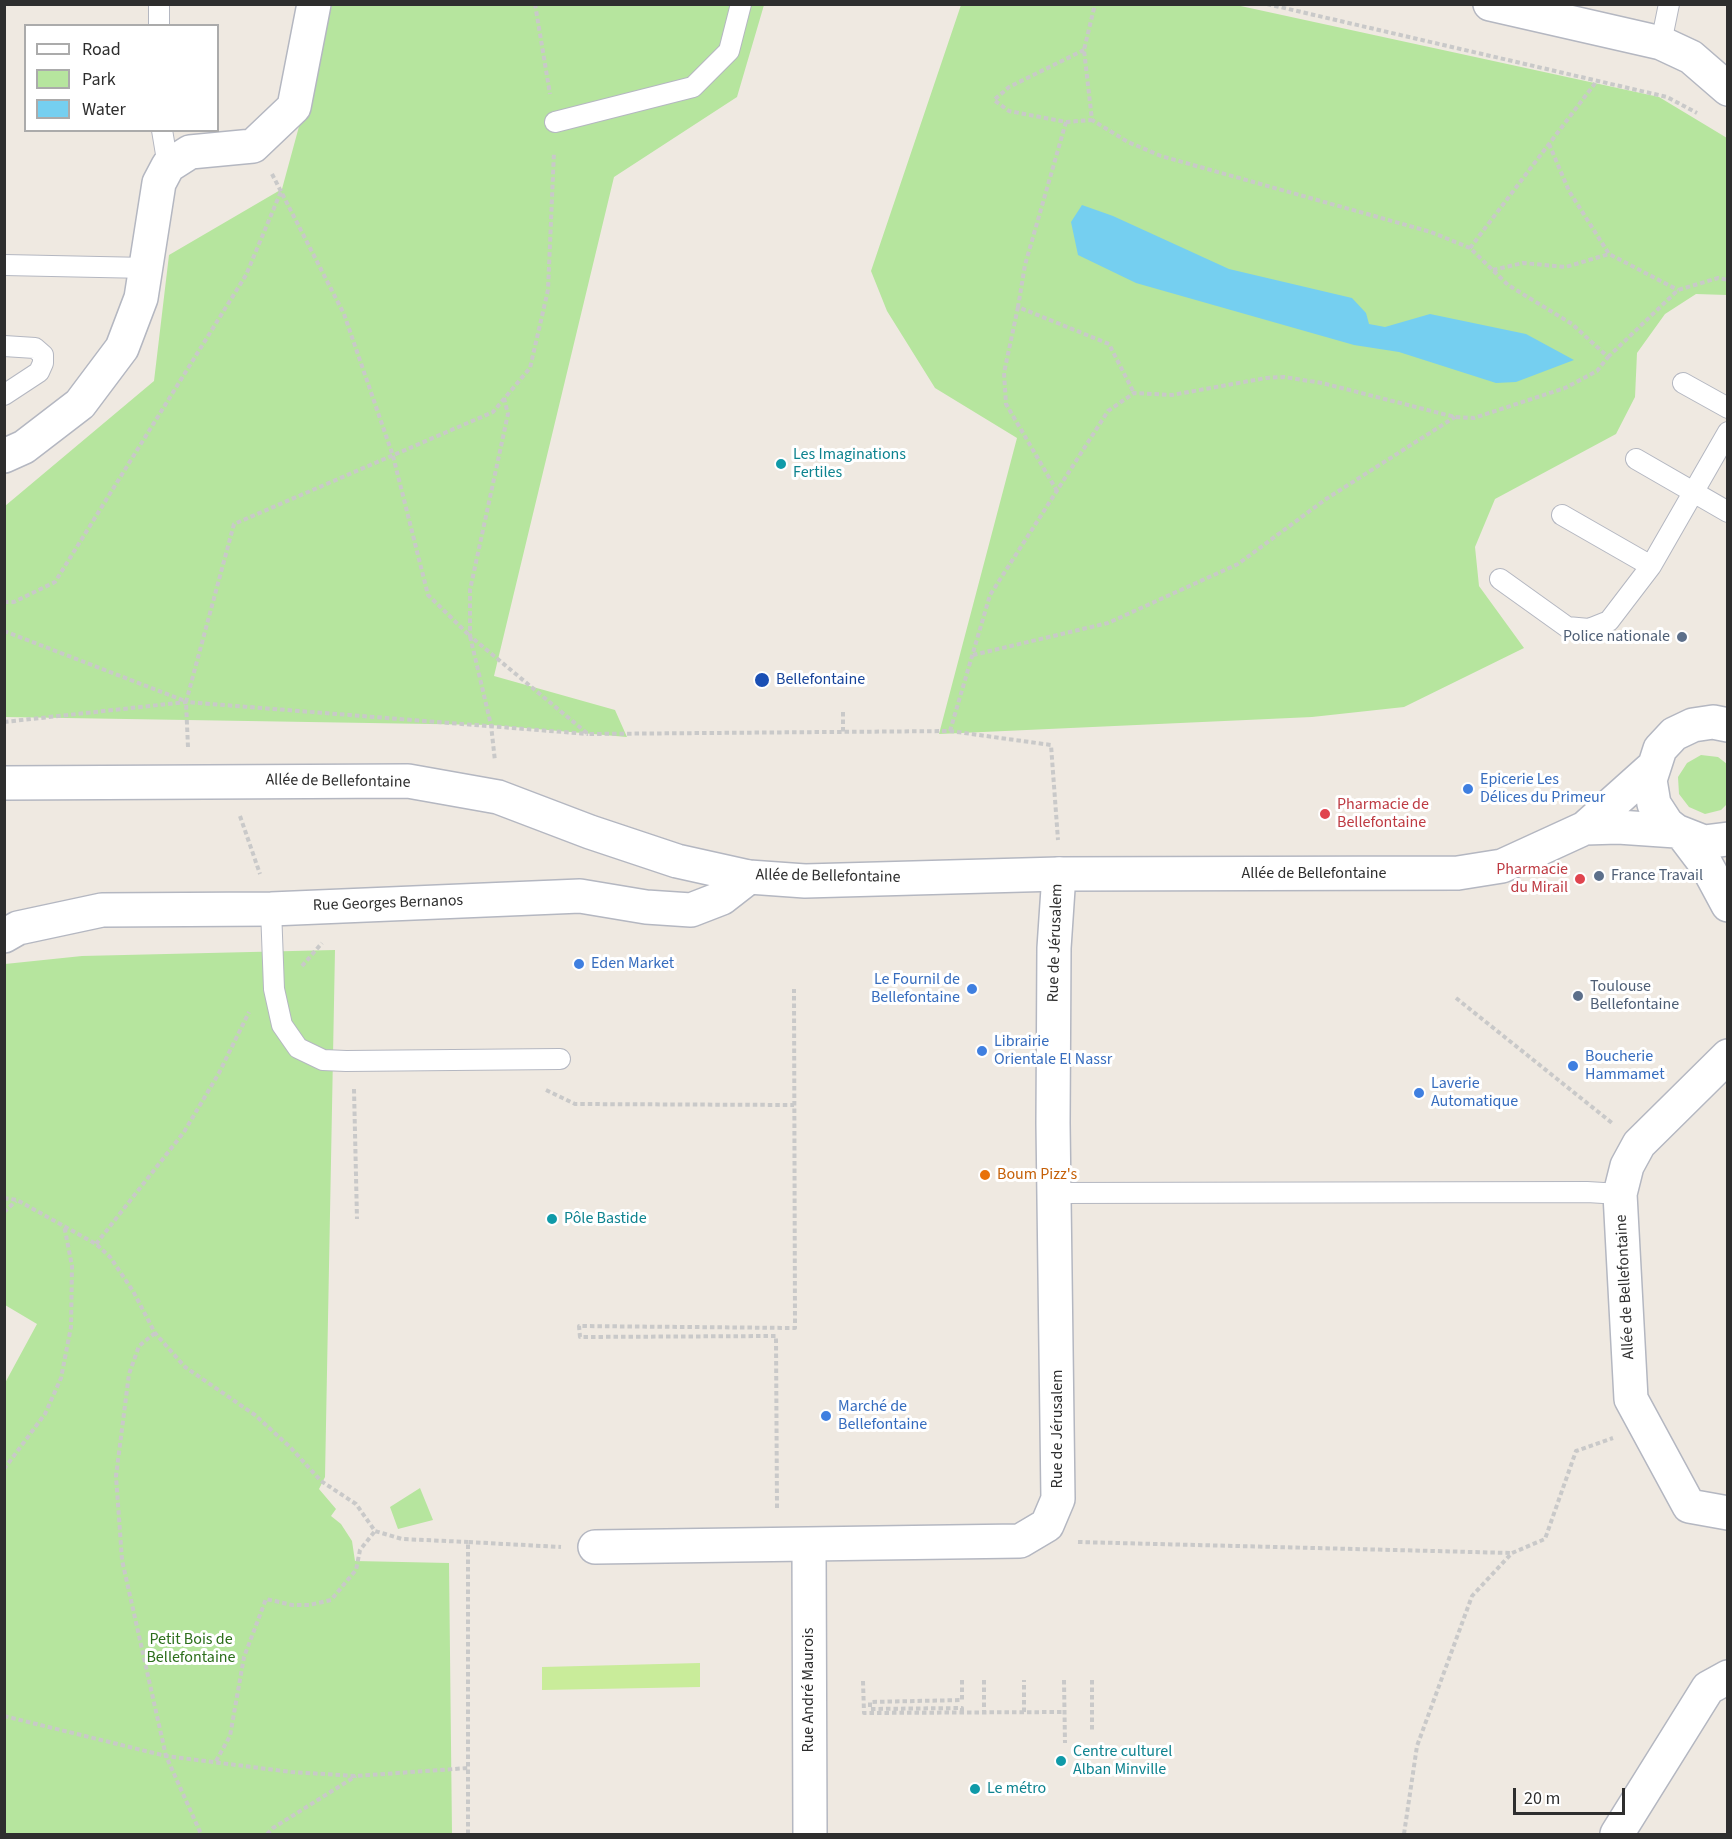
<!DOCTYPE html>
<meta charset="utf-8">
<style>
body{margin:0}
#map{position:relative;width:1732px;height:1839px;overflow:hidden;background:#efe9e1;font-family:"Source Sans 3",sans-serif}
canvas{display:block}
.frame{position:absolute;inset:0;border:6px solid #2e2e2e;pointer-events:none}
.legend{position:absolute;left:24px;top:24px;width:195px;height:108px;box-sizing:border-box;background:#fff;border:2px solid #ababab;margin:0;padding:8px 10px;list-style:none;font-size:18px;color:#2e2e2e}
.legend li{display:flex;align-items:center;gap:12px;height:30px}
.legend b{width:30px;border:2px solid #ababab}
.scale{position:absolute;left:1513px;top:1788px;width:112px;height:27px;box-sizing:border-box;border:3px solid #2e2e2e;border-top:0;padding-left:8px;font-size:18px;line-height:21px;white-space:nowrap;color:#2e2e2e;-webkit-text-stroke:4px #fff;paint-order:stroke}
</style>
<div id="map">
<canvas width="1732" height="1839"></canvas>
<div class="frame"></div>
<ul class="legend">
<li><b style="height:8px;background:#fff"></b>Road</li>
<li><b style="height:16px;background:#b6e59e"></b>Park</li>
<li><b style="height:16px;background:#75cff0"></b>Water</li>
</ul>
<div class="scale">20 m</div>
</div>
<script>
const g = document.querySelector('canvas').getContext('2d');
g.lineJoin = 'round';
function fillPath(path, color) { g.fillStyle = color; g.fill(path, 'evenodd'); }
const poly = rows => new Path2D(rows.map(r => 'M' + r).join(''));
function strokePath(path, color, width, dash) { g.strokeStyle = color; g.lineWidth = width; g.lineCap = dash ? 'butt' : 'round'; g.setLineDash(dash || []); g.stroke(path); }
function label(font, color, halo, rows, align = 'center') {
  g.font = font + ' "Source Sans 3",sans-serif'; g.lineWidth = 6; g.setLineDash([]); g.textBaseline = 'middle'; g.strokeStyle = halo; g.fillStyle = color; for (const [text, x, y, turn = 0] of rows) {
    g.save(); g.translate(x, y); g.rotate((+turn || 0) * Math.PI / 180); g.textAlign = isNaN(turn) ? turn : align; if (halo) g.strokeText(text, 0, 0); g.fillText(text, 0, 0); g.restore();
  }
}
fillPath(poly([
 [332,5,764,5,737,97,614,177,494,676,615,710,627,737,491,725,5,717,5,506,154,381,169,255,282,189],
 [961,5,1236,5,1659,97,1727,138,1727,295,1696,294,1665,314,1637,353,1635,397,1616,434,1495,499,1475,547,1479,586,1524,648,1404,707,1312,717,939,734,1017,438,935,388,887,311,871,271],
 [1701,755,1718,757,1727,764,1727,804,1721,810,1705,814,1689,807,1679,794,1678,777,1687,763],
 [335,950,325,1477,319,1489,336,1509,331,1516,341,1524,352,1541,355,1561,449,1563,452,1834,5,1834,5,1383,37,1324,5,1305,5,964,82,956],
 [420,1488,433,1520,398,1529,390,1507]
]), '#b6e59e');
fillPath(poly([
 [700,1663,700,1687,542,1690,542,1667]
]), '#c9ec9a');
fillPath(poly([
 [1082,205,1113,216,1229,269,1352,298,1366,313,1369,324,1385,327,1430,314,1526,334,1574,360,1516,382,1496,383,1399,352,1354,345,1136,283,1078,255,1071,222]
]), '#75cff0');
const lane = poly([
 [159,4,159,26],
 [1661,43,1669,4],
 [555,122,693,87,729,51,741,4],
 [162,130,168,166],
 [4,265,147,268],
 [4,346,35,348,43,355,43,363,39,372,4,395],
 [1683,383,1728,408],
 [1636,459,1728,512],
 [1562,515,1651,566],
 [1500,579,1567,627,1589,629,1609,621,1651,566,1728,432],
 [271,909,274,989,282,1025,298,1048,323,1060,346,1061,560,1059],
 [1055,1193,1587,1192,1620,1194]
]);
const street = poly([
 [1490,4,1661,43,1691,57,1728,89],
 [4,456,24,447,80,404,122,348,141,298,159,183,168,166,190,152,253,146,294,107,314,4],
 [4,936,18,928,102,910,271,909,580,896,646,907,691,910,722,898,749,877],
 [1728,1056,1639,1144,1627,1166,1620,1194,1631,1399,1689,1506,1728,1513],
 [809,1545,810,1834],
 [595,1547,1020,1541,1047,1525,1058,1499,1053,1123,1054,948,1059,874],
 [1617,1834,1708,1688,1728,1677]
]);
const secondary = poly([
 [1728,725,1713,722,1693,725,1674,734,1660,749,1650,780,1654,804,1667,824,1676,831,1704,842,1728,839],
 [4,783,408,781,498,797,590,832,677,861,749,877,805,881,1059,874,1458,873,1502,866,1585,828,1652,768],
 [1585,828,1618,827,1676,831],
 [1685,837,1707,866,1728,905]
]);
strokePath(lane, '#b4b7c1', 22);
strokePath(street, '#b4b7c1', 36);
strokePath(secondary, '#b4b7c1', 36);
strokePath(poly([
 [535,4,550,94],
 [1267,4,1667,97,1697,113],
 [1084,50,1009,87,994,100,1009,111,1066,122,1092,120],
 [1066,122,1025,265,1018,307,1109,344,1134,393],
 [1549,144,1569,191,1609,254,1678,290],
 [272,174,344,314,393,456,428,595,470,636,491,725,495,761],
 [1470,248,1596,82],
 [1493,270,1523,263,1566,267,1609,254],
 [1018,307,1004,373,1006,404,1057,491],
 [1608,357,1678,290,1718,278,1728,280],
 [504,398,508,414,470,590,470,636,588,734,950,731,1051,745,1058,840],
 [4,602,14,602,55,582,246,275,282,189],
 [4,631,185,701],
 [973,655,1108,623,1238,564,1326,499,1455,417],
 [843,712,843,732],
 [4,722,186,702,588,734],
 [950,731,990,595,1108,411,1134,393,1172,395,1266,378,1284,377,1322,383,1455,417,1474,418,1565,388,1597,371,1608,357,1572,324,1508,285,1470,248,1431,232,1161,156,1128,142,1092,120,1084,50,1095,4],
 [188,747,186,702,234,524,493,412,530,368,548,290,554,152],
 [240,816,260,874],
 [302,966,322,943],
 [1456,998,1612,1123],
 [354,1089,357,1219],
 [546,1090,575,1104,794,1105],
 [4,1198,17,1200,96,1244,110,1257,133,1291,155,1333,185,1367,255,1415,290,1447,321,1481,356,1504,375,1531,402,1539,468,1542],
 [4,1212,16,1201],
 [96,1244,184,1132,219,1073,249,1012],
 [155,1333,139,1346,129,1374,116,1476,122,1560,166,1756,201,1834],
 [4,1469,45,1414,61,1378,71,1327,72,1266,64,1225],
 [777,1508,776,1336,580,1337,579,1326,795,1328,794,989],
 [1078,1542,1512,1553],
 [962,1680,962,1700,870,1702,870,1709,962,1708,962,1712],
 [984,1680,984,1712],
 [1064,1680,1065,1743],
 [1092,1680,1092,1732],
 [863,1681,864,1713,1064,1712],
 [1024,1712,1024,1680],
 [4,1716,166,1756,291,1772,356,1776,468,1768],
 [216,1761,230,1736,244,1657,266,1599,292,1605,309,1605,331,1600,356,1570,360,1550,375,1531],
 [267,1834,273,1828,356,1776],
 [468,1834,468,1542,561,1547],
 [1404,1834,1417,1746,1472,1596,1512,1553,1545,1539,1576,1451,1613,1438]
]), '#c9c9c9', 4, [4.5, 3]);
strokePath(lane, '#fff', 20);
strokePath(street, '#fff', 33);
strokePath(secondary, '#fff', 33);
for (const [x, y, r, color] of [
 [781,464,6,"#0f9aa8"],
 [1682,637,6,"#5c6f8a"],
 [762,680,8,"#1a4fb4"],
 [1468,789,6,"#3f7fe0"],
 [1325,814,6,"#e0444e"],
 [1599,876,6,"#5c6f8a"],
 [1580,879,6,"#e0444e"],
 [579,964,6,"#3f7fe0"],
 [972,989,6,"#3f7fe0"],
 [1578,996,6,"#5c6f8a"],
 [982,1051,6,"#3f7fe0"],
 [1573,1066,6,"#3f7fe0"],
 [1419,1093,6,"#3f7fe0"],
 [985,1175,6,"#e8710a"],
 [552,1219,6,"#0f9aa8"],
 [826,1416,6,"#3f7fe0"],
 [1061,1761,6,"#0f9aa8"],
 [975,1789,6,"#0f9aa8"]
]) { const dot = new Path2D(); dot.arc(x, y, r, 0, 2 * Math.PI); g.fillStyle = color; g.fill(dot); strokePath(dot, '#fff', 2); }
label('16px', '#0d838f', '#fff', [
 ["Les Imaginations",793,455],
 ["Fertiles",793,473],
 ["Pôle Bastide",564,1219],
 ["Centre culturel",1073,1752],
 ["Alban Minville",1073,1770],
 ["Le métro",987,1789]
], 'left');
label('16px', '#4e5e75', '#fff', [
 ["Police nationale",1670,637,"right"],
 ["France Travail",1611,876],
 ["Toulouse",1590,987],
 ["Bellefontaine",1590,1005]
], 'left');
label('16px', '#164399', '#fff', [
 ["Bellefontaine",776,680]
], 'left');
label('16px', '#366cbe', '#fff', [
 ["Epicerie Les",1480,780],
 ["Délices du Primeur",1480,798],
 ["Eden Market",591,964],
 ["Le Fournil de",960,980,"right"],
 ["Bellefontaine",960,998,"right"],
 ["Librairie",994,1042],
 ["Orientale El Nassr",994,1060],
 ["Boucherie",1585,1057],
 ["Hammamet",1585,1075],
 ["Laverie",1431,1084],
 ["Automatique",1431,1102],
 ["Marché de",838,1407],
 ["Bellefontaine",838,1425]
], 'left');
label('16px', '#2e2e2e', '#fff', [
 ["Allée de Bellefontaine",338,782,1],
 ["Allée de Bellefontaine",1314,874],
 ["Allée de Bellefontaine",828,877,1],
 ["Rue Georges Bernanos",388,904,-2],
 ["Rue de Jérusalem",1056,943,-88],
 ["Allée de Bellefontaine",1626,1287,-93],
 ["Rue de Jérusalem",1058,1429,-90],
 ["Rue André Maurois",809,1690,-90]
]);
label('16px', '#be3a42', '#fff', [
 ["Pharmacie de",1337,805],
 ["Bellefontaine",1337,823],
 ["Pharmacie",1568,870,"right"],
 ["du Mirail",1568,888,"right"]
], 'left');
label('16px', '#c56008', '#fff', [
 ["Boum Pizz's",997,1175]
], 'left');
label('16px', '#2c6e1b', '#fff', [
 ["Petit Bois de",191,1640],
 ["Bellefontaine",191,1658]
]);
</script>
